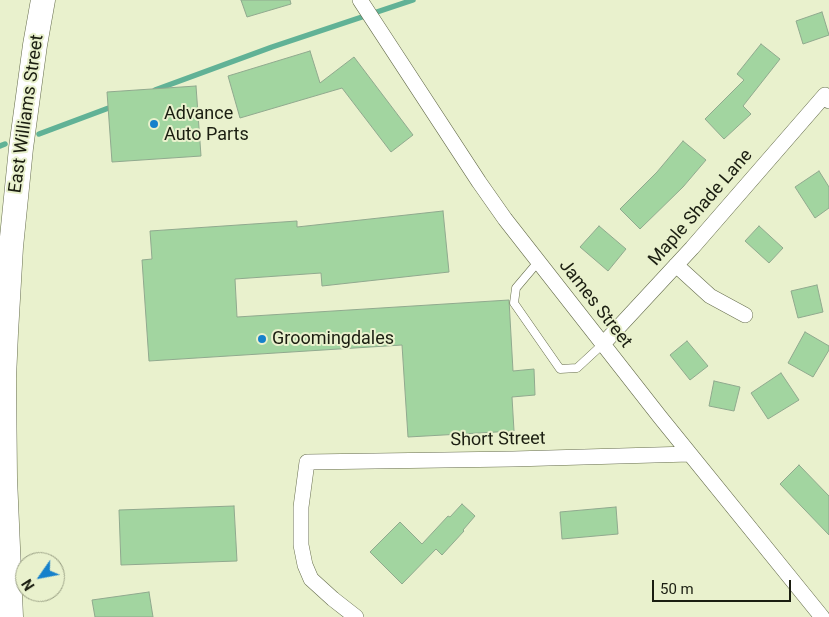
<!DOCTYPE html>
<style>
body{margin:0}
#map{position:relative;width:829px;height:617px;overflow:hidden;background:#e9f1cd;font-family:Roboto,sans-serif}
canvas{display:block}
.north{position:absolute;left:15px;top:552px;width:50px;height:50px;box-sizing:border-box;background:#e9f1cd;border:1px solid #979d82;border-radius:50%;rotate:237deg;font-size:14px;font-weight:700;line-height:20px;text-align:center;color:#1b1e11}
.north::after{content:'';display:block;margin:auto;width:18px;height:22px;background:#1681cb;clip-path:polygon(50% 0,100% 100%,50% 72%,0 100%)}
.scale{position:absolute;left:652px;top:580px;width:139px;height:22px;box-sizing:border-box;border:2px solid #1b1e11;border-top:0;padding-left:6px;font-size:15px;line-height:18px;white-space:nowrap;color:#1b1e11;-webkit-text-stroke:4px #e9f1cd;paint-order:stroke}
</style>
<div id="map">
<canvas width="829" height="617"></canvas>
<div class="north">N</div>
<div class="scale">50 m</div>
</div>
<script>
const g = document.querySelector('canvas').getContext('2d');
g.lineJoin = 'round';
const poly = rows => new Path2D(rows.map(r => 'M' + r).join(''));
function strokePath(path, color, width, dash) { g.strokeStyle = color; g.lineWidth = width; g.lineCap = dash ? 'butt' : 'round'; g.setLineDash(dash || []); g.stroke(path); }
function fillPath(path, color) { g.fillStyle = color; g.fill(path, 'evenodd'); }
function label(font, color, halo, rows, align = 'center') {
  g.font = font + ' Roboto,sans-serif'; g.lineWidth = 4; g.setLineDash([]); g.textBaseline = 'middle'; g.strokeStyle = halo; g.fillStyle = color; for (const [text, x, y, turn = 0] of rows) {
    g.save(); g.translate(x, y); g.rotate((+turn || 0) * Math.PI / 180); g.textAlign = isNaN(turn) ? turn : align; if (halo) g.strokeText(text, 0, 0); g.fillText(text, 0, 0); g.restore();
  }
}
strokePath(poly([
 [155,90,272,47,413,0],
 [39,134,114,106],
 [0,146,5,144]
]), '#61b296', 5.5);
const building = poly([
 [241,0,290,0,291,4,247,17,241,0],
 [822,12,829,35,803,44,796,21,822,12],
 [761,44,780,59,743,106,751,114,724,139,705,119,744,80,737,74,761,44],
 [310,51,320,83,354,57,413,135,391,152,342,88,240,118,228,76,310,51],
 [196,86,201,156,112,162,107,92,196,86],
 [683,141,706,160,683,187,640,229,620,209,657,172,683,141],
 [819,171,829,187,829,208,815,218,795,187,819,171],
 [443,211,449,272,322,286,321,273,235,279,237,317,509,300,513,371,534,369,535,395,512,397,514,431,408,437,402,345,149,361,142,260,152,259,150,231,297,221,297,227,443,211],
 [599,226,626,249,608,271,580,247,599,226],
 [759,226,783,248,769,263,745,241,759,226],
 [817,285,823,312,798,318,791,291,817,285],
 [805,332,829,346,829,350,813,377,788,363,805,332],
 [687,341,708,366,690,380,670,355,687,341],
 [781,373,799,400,768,419,751,393,781,373],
 [714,381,740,387,734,411,709,406,714,381],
 [799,465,829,496,829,535,780,484,799,465],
 [462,504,475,516,463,530,464,531,442,555,436,549,402,584,370,552,400,522,422,544,448,516,450,517,462,504],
 [234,506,237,561,121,565,119,510,234,506],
 [616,507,618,534,562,539,560,512,616,507],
 [149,592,153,617,95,617,92,600,149,592]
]);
fillPath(building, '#a2d5a0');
strokePath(building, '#90a98e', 1);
const service = poly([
 [538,262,516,288,514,303,560,369,577,368,603,344]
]);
const minor = poly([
 [360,0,479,182,505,219,660,417,822,617],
 [676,265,710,296,745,315],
 [603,344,692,248,825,95,829,101],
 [356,617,333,599,311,579,305,565,301,545,301,507,307,462,513,459,690,454]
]);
const primary = poly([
 [11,617,5,478,4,378,6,333,11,247,21,148,35,45,43,0]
]);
strokePath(service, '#666d4d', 9);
strokePath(minor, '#666d4d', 16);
strokePath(primary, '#666d4d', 25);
strokePath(service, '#fff', 8);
strokePath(minor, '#fff', 15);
strokePath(primary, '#fff', 24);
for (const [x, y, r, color] of [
 [154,124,5,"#1681cb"],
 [262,339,5,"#1681cb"]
]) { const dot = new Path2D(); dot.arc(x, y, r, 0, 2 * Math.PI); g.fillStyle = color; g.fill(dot); strokePath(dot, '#e9f1cd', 2); }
label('18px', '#1b1e11', '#e9f1cd', [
 ["East Williams Street",27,114,-82],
 ["Maple Shade Lane",701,208,-49],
 ["James Street",595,304,52],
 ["Short Street",498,440,-1]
]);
label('18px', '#1b1e11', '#e9f1cd', [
 ["Advance",164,114],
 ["Auto Parts",164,135],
 ["Groomingdales",272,339]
], 'left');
</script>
